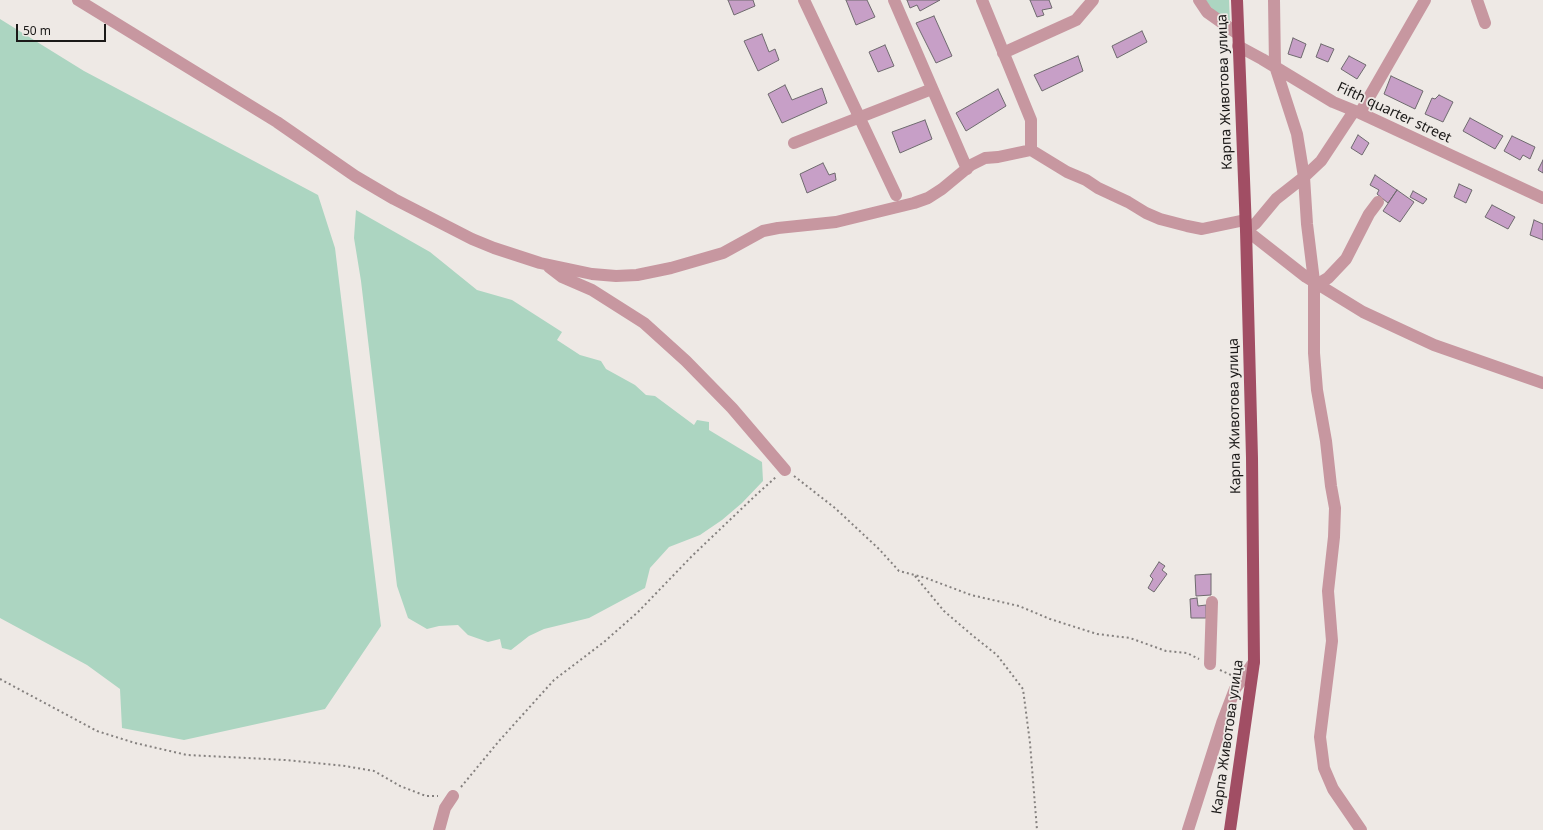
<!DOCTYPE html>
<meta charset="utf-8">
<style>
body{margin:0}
#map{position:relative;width:1543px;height:830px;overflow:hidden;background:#eee9e5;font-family:"Noto Sans",sans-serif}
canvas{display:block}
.scale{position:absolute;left:16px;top:24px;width:90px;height:18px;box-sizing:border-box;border:2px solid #1b1918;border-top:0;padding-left:5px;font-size:12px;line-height:14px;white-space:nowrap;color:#1b1918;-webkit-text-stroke:3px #eee9e5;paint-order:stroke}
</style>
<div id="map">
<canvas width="1543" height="830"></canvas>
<div class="scale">50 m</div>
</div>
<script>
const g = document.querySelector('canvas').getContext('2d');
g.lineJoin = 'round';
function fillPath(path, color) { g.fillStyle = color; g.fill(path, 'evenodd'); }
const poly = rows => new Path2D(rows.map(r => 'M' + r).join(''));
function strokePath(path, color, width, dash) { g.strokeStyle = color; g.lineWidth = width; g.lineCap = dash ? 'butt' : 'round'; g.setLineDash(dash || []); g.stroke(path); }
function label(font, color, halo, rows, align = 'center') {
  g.font = font + ' "Noto Sans",sans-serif'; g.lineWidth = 3.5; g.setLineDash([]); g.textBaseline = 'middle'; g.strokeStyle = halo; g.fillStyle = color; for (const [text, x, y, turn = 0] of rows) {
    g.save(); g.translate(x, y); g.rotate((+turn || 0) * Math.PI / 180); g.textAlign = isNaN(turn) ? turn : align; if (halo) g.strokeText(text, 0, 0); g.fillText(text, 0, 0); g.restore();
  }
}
fillPath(poly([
 [1205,0,1229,0,1230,24,1218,16],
 [0,19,84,71,318,195,335,248,381,626,325,709,184,740,122,728,120,689,87,665,0,618],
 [356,210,430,252,477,290,512,300,562,332,557,340,580,355,601,361,606,369,635,385,646,395,655,396,694,425,697,420,709,422,709,430,762,462,763,481,742,503,722,520,700,535,669,547,650,568,645,588,589,618,544,629,529,636,511,650,502,648,500,639,488,642,468,635,458,625,439,626,427,629,408,618,397,586,361,281,354,238]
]), '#acd5c1');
const building = poly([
 [728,0,753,0,755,6,734,15,728,0],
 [846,0,867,0,875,17,856,25,846,0],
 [907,0,940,0,920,11,917,5,910,8,907,0],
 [1030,0,1049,0,1052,8,1042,10,1044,15,1037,17,1030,0],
 [934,16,952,56,936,63,916,23,934,16],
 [1142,31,1147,42,1117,58,1112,46,1142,31],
 [762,34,769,52,775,49,779,60,758,71,744,41,762,34],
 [1293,38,1306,44,1301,58,1288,54,1293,38],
 [1321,44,1334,49,1328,62,1316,57,1321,44],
 [885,45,894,66,878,72,869,52,885,45],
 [1078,56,1083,71,1042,91,1034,75,1078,56],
 [1349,56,1366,65,1357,79,1341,69,1349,56],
 [1391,76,1423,91,1415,109,1384,94,1391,76],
 [785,85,792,100,822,88,827,103,782,123,768,94,785,85],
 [998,89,1006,106,966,131,956,113,998,89],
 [1439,95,1453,102,1443,122,1425,114,1432,98,1435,99,1439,95],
 [1470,118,1503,136,1495,149,1463,131,1470,118],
 [925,120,932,139,900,153,892,132,925,120],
 [1358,135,1369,143,1362,155,1351,148,1358,135],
 [1512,136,1535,147,1530,159,1523,155,1520,160,1504,151,1512,136],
 [1543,160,1543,173,1538,170,1543,160],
 [823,163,829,175,835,173,836,180,807,193,800,174,823,163],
 [1375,175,1397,190,1388,203,1377,194,1379,190,1370,185,1375,175],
 [1459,184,1472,190,1466,203,1454,197,1459,184],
 [1397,190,1414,202,1400,222,1383,211,1397,190],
 [1413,191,1427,199,1423,204,1410,197,1413,191],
 [1492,205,1515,217,1508,229,1485,217,1492,205],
 [1534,220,1543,224,1543,240,1530,235,1534,220],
 [1159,562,1165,566,1162,570,1167,574,1154,592,1148,588,1153,579,1150,576,1159,562],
 [1211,574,1211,595,1196,596,1195,575,1211,574],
 [1197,598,1198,606,1206,605,1206,618,1191,618,1190,599,1197,598]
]);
fillPath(building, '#c79fc7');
strokePath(building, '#6e6a6e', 1);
strokePath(poly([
 [794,476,835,508,879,549,899,571,926,578,971,595,1019,606,1050,619,1097,634,1130,638,1166,651,1187,653,1199,659],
 [915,576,944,611,972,635,997,655,1023,689,1030,743,1037,830],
 [1220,670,1231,675],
 [0,679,97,731,135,743,187,755,286,760,345,766,374,771,400,786,426,796,438,796],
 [461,787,499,741,554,680,604,642,638,612,692,556,756,495,776,477]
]), '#85817f', 2, [2, 3]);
strokePath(poly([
 [78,0,277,122,355,176,394,199,472,239,494,248,540,263,592,274,616,276,637,275,671,268,723,253,763,231,778,228,836,222,914,203,928,198,942,189,971,165,985,158,998,157,1031,150,1067,172,1086,180,1098,188,1128,202,1146,213,1160,219,1187,226,1202,229,1245,220],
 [804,0,896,195],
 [894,0,967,169],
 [982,0,1031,120,1031,150],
 [1199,0,1207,12,1238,34],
 [1274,0,1275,66,1297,134,1304,177,1307,224,1314,281,1314,353,1317,390,1326,441,1331,486,1335,508,1334,537,1328,591,1332,641,1320,737,1324,768,1333,789,1361,830],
 [1477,0,1485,23],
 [1238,46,1262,59,1333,102,1360,113,1543,198],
 [1003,53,1076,20,1093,0],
 [1354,111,1321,161,1304,177,1276,199,1256,223,1246,230,1306,277,1363,312,1434,345,1543,383],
 [1360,113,1425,0],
 [794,143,932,89],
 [549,267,562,277,592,290,644,323,686,361,732,408,785,470],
 [1318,284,1328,278,1346,259,1369,214,1378,202],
 [1210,664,1212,602],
 [439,830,445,808,453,796],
 [1188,830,1222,723,1235,689,1254,662]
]), '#c797a0', 12);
strokePath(poly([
 [1230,830,1254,662,1252,458,1246,230,1237,0]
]), '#a14e64', 12);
label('14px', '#1b1918', '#eee9e5', [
 ["Карпа Животова улица",1225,92,-92],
 ["Fifth quarter street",1394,113,25],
 ["Карпа Животова улица",1235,416,-91],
 ["Карпа Животова улица",1228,737,-82]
]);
</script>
